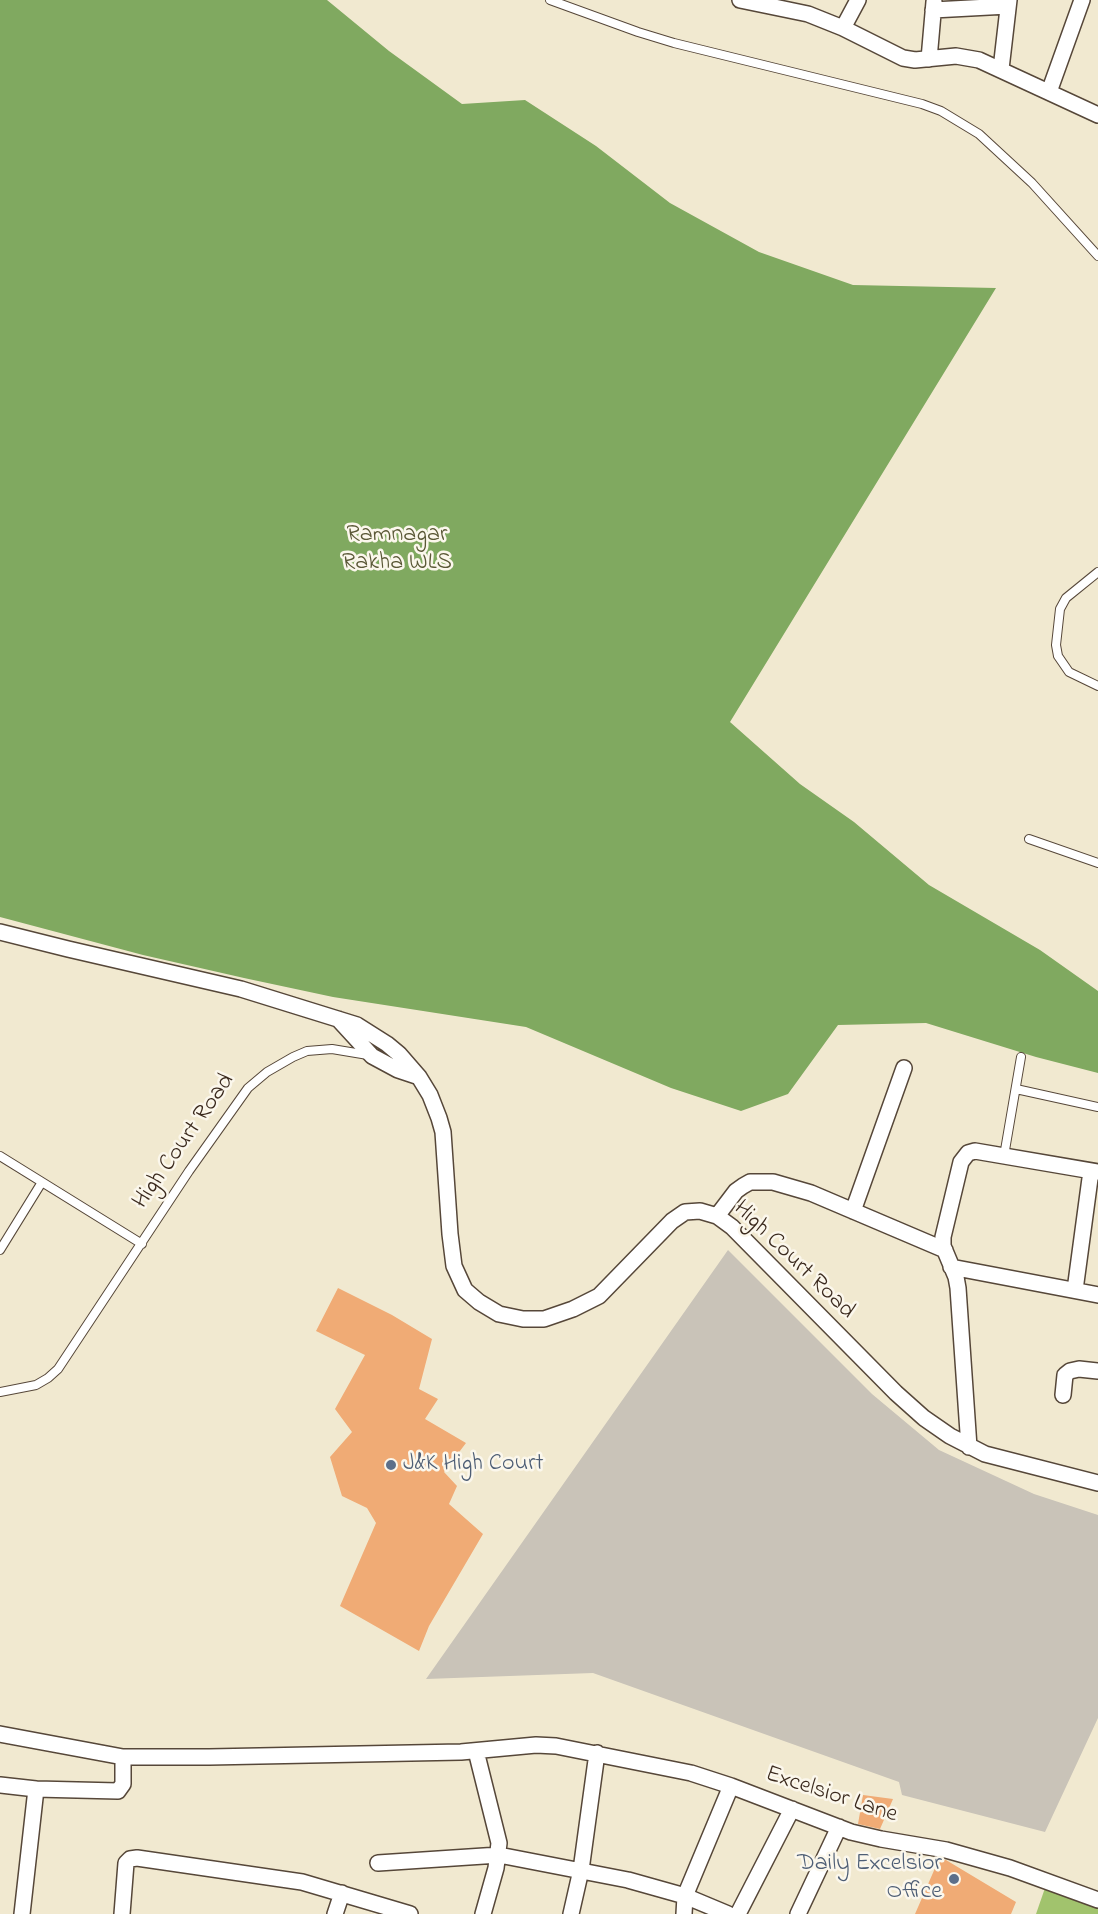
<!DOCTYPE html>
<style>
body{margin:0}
canvas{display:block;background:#f1e9d0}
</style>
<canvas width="1098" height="1914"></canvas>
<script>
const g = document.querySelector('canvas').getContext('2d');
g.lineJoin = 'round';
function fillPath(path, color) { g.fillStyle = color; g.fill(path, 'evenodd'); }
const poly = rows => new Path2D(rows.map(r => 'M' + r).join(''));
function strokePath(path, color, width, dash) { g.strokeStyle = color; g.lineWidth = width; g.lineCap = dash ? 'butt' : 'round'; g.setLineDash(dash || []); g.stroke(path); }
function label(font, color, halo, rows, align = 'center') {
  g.font = font + ' "Indie Flower",sans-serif'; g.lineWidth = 5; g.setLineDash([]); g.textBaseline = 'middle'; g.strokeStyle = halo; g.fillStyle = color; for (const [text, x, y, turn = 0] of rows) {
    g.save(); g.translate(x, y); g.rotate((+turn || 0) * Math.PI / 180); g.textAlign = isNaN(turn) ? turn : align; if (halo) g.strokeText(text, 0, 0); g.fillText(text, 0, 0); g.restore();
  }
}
fillPath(poly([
 [728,1250,872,1394,939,1450,1034,1494,1098,1515,1098,1718,1045,1832,902,1795,899,1782,593,1673,426,1679]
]), '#c9c3b8');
fillPath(poly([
 [1045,1888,1098,1906,1098,1914,1036,1914]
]), '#a1c36d');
fillPath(poly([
 [0,0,327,0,389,51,462,104,525,100,596,146,670,203,759,252,853,285,996,288,730,722,800,784,854,822,929,885,1040,950,1098,991,1098,1073,1036,1057,926,1023,838,1025,788,1094,741,1111,671,1088,526,1027,333,997,244,978,143,955,0,917]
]), '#80a960');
fillPath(poly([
 [338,1288,392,1315,432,1339,419,1389,438,1399,425,1419,466,1443,444,1472,457,1486,449,1504,483,1534,429,1626,419,1651,340,1606,376,1523,367,1508,342,1496,330,1457,352,1432,335,1409,365,1355,316,1331],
 [863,1795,893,1799,880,1829,858,1824],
 [939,1859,946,1860,1016,1902,1011,1914,915,1914]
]), '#f0ab75');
const service = poly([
 [550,0,638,32,674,43,922,104,941,111,979,134,1032,183,1098,256],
 [1098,572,1066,598,1060,609,1056,645,1058,656,1069,672,1098,686],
 [1029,839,1098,863],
 [1016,1089,1098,1107],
 [0,1156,142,1244],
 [1004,1156,1021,1057],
 [0,1250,42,1182],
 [0,1392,36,1385,48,1378,58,1369,189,1171,248,1088,267,1072,293,1057,307,1051,332,1049,368,1055]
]);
const minor = poly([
 [740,0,808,14,843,28,903,58,915,60,956,56,979,60,1098,115],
 [933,10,1008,6],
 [843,28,858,0],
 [929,59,934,2],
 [1001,69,1009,0],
 [1049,92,1082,0],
 [0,932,68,949,241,989,357,1025,387,1044,399,1054,419,1077,430,1095,439,1118,443,1132,450,1234,454,1266,465,1290,479,1302,499,1314,523,1319,544,1319,573,1309,599,1296,672,1221,685,1212,700,1211,717,1216,732,1227,896,1393,924,1418,950,1436,985,1454,1098,1483],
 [338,1019,372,1056,398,1070,419,1077],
 [853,1211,904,1068],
 [717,1216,736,1191,743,1186,750,1182,773,1182,811,1193,945,1250],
 [951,1267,1098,1295],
 [1075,1290,1091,1171],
 [1063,1395,1065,1375,1070,1371,1079,1369,1098,1371],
 [969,1447,958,1288,956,1277,943,1246,943,1237,961,1162,968,1153,975,1151,1098,1172],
 [0,1734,123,1757],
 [476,1751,499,1843,496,1868,483,1914],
 [0,1785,36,1789,118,1791,123,1784,123,1757,209,1757,461,1752,536,1745,556,1746,691,1773,731,1786,851,1832,881,1839,946,1850,1010,1868,1098,1900],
 [378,1863,499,1855,628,1880,685,1896,728,1914],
 [22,1914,36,1789],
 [122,1914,126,1863,130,1859,137,1858,302,1882,410,1914],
 [335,1914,342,1893],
 [571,1914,581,1870,597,1753],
 [684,1914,685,1896,731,1786],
 [738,1914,792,1809],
 [798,1914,839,1827]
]);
strokePath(service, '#564739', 10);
strokePath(minor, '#564739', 18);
strokePath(service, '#fff', 8);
strokePath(minor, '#fff', 15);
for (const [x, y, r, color] of [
 [391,1465,6,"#5c6f8a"],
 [954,1879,6,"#5c6f8a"]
]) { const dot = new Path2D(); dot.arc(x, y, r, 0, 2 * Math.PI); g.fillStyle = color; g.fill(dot); strokePath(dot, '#fbf7ec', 2); }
label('24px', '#5a5836', '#fbf7ec', [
 ["Ramnagar",397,536],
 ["Rakha WLS",397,564]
]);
label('24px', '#3b2a1e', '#fbf7ec', [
 ["High Court Road",185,1142,-55],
 ["High Court Road",793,1261,44],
 ["Excelsior Lane",831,1796,18]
]);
label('24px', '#4e5e75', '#fbf7ec', [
 ["J&K High Court",403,1465],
 ["Daily Excelsior",942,1865,"right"],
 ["Office",942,1893,"right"]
], 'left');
</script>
